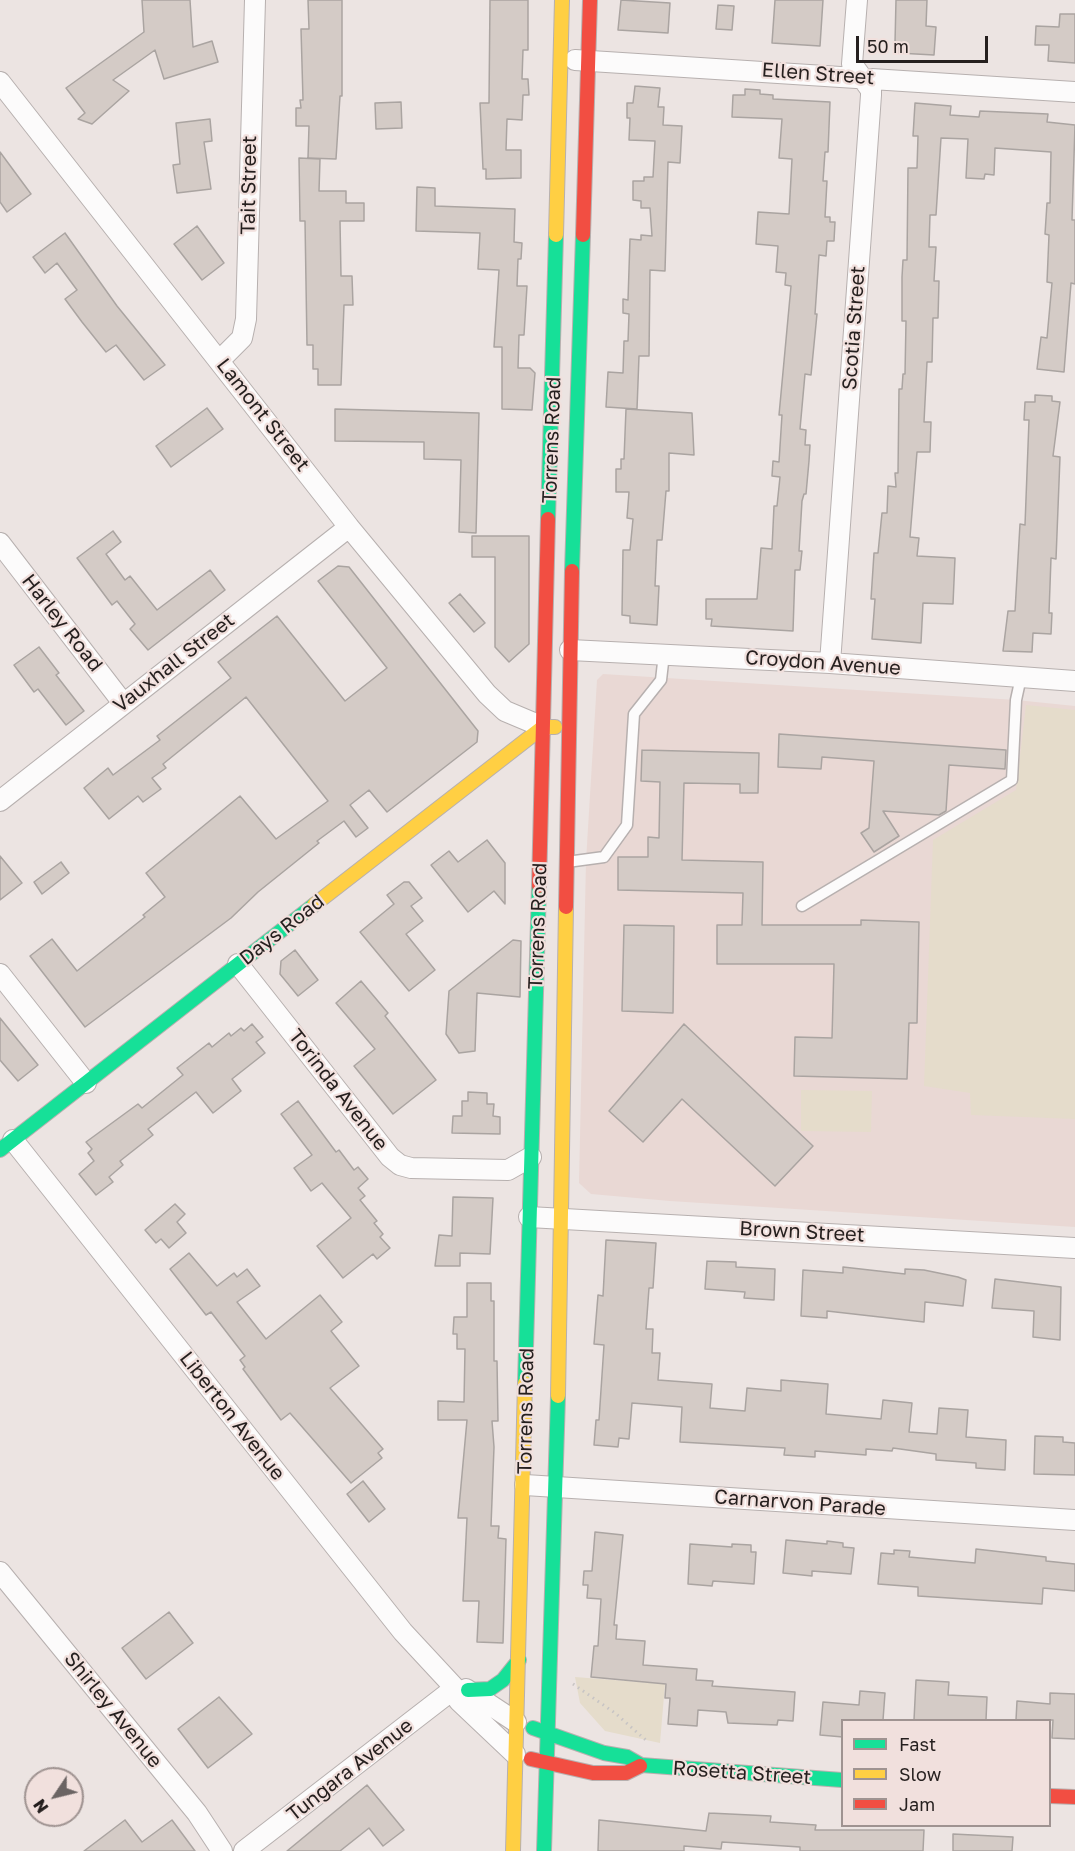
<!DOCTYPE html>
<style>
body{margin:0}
#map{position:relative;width:1075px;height:1851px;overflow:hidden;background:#ece4e2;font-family:"Golos Text",sans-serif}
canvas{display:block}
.legend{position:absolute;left:841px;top:1719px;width:210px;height:108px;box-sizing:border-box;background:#f1e0dd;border:2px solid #9f9391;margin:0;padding:8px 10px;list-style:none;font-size:18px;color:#251f1e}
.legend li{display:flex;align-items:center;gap:12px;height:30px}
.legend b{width:30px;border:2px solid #9f9391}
.north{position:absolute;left:24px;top:1767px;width:60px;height:60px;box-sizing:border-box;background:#f1e0dd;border:2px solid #9f9391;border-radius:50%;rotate:235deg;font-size:16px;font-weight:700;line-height:24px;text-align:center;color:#251f1e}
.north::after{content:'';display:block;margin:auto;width:21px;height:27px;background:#6b6463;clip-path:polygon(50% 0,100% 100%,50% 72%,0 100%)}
.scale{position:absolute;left:856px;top:36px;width:132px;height:27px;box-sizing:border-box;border:3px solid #251f1e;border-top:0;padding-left:8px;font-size:18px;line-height:21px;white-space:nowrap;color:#251f1e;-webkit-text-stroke:4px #f1e0dd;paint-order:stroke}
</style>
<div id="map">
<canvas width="1075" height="1851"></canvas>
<ul class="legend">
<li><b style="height:8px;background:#16e098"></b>Fast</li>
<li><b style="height:8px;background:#ffcf43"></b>Slow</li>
<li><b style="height:8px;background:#f24e42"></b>Jam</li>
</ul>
<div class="north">N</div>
<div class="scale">50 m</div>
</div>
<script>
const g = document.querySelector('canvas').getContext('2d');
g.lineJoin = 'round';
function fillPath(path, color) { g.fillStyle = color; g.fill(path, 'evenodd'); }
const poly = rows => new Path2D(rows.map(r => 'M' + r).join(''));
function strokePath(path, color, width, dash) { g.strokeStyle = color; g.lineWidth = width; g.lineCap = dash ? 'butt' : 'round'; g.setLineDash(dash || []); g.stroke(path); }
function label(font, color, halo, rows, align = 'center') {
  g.font = font + ' "Golos Text",sans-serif'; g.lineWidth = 4.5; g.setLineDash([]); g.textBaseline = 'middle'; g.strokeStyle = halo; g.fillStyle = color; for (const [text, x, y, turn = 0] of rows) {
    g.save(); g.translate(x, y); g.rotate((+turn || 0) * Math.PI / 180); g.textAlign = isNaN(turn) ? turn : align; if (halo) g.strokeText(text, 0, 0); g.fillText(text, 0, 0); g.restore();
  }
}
fillPath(poly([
 [603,674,1016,700,1075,706,1075,1227,670,1201,591,1194,579,1183,586,861,597,680]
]), '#e9d8d4');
fillPath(poly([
 [1026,705,1075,710,1075,1119,971,1115,970,1093,924,1086,933,840,1016,790],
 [801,1090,872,1091,871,1132,801,1131],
 [575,1677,665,1684,660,1743,605,1731,580,1703]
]), '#e5dccb');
const building = poly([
 [142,0,190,0,193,47,212,41,218,62,164,79,155,50,113,80,129,91,92,124,78,119,85,113,66,88,144,32,142,0],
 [308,0,342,0,342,96,340,96,336,159,308,158,309,126,296,126,296,108,301,108,300,100,303,100,301,29,309,29,308,0],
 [490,0,528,0,528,50,523,50,522,79,528,79,529,95,523,95,522,120,507,119,506,150,521,150,521,178,486,179,486,169,483,169,480,103,489,103,490,0],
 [621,0,670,3,668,33,618,30,621,0],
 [775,0,823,0,820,46,772,43,775,0],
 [896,0,927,0,926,26,936,27,934,55,898,53,899,43,895,43,896,0],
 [718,5,734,6,732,30,716,29,718,5],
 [1060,14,1075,14,1075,63,1048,61,1049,45,1035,45,1036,26,1059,27,1060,14],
 [635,86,660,88,658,107,664,107,663,125,682,126,680,163,668,162,665,271,650,270,649,356,639,356,637,409,606,407,608,372,623,373,624,341,628,341,629,314,623,313,623,299,628,300,630,239,641,240,641,235,652,236,650,208,641,208,641,201,633,200,633,181,644,181,644,177,653,177,655,141,629,140,630,118,627,118,627,103,633,103,635,86],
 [745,89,760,90,760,94,773,95,773,99,830,102,828,152,825,152,823,181,827,181,825,217,830,217,830,222,835,222,834,241,827,241,826,256,819,255,815,314,817,314,811,375,805,374,800,429,806,430,805,445,810,445,809,461,806,494,804,494,802,501,799,551,802,551,800,570,795,570,793,631,711,626,712,619,706,619,706,599,757,599,761,548,772,549,774,506,777,506,780,477,772,476,773,461,779,462,782,415,779,415,791,286,785,285,786,273,776,272,778,246,756,244,758,212,789,214,792,159,779,158,782,119,732,117,733,95,745,95,745,89],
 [401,102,402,128,376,129,375,103,401,102],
 [915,103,951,106,950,115,979,117,980,111,1048,114,1047,122,1075,125,1072,220,1075,220,1075,284,1071,283,1064,372,1037,369,1041,337,1047,338,1052,283,1047,282,1049,235,1045,234,1047,203,1050,203,1051,152,995,148,994,175,985,174,984,179,966,178,968,139,941,138,936,215,930,215,929,247,936,247,934,281,939,281,938,318,933,318,932,362,927,362,924,422,931,422,930,452,917,452,910,537,919,538,917,556,955,558,953,604,923,603,921,643,872,639,875,599,871,599,874,553,878,553,882,513,887,513,888,486,896,487,895,473,898,473,899,389,902,389,903,374,905,374,906,321,902,321,902,277,903,260,907,260,908,168,917,168,918,136,913,136,915,103],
 [210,119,212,141,204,142,211,189,177,193,173,165,180,164,176,123,210,119],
 [0,152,31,194,7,212,0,202,0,152],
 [299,158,320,159,319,191,346,191,346,203,364,203,364,221,340,221,341,276,352,276,353,305,344,305,341,385,318,385,318,369,313,369,313,345,307,345,305,221,300,221,299,158],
 [417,187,435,188,435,206,515,209,514,242,522,243,521,259,518,259,517,286,527,286,524,335,519,335,518,368,530,368,535,373,532,410,502,409,502,347,494,347,499,270,478,269,480,233,416,231,417,187],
 [197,226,224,263,202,280,174,244,197,226],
 [65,233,117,306,165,365,144,380,116,345,106,352,82,322,65,299,77,290,57,263,45,273,33,257,65,233],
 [1035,395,1052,396,1052,401,1060,402,1053,456,1060,457,1056,559,1051,558,1049,613,1052,613,1051,634,1033,633,1032,652,1003,651,1008,611,1015,611,1020,524,1025,525,1029,420,1024,420,1025,402,1035,402,1035,395],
 [207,408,223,429,171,467,156,446,207,408],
 [335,409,479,413,476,533,459,532,461,460,424,459,424,442,335,441,335,409],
 [626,409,692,413,694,455,669,453,669,491,666,491,662,540,657,540,655,586,659,586,657,625,630,623,630,616,622,615,623,550,630,550,633,519,627,518,629,492,616,492,616,469,621,469,621,459,624,459,626,409],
 [113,531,121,542,106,554,125,580,130,576,157,610,210,570,225,590,148,650,130,629,135,624,117,601,112,605,77,558,113,531],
 [472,536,529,536,529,644,509,662,495,647,495,557,472,557,472,536],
 [338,566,349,567,478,731,477,742,387,812,369,790,350,805,368,828,356,837,344,821,317,841,319,843,258,892,231,918,85,1027,30,956,52,939,77,971,145,917,143,915,165,897,146,873,240,796,276,839,328,801,246,697,163,764,166,768,152,778,161,789,143,802,138,796,109,819,84,788,108,768,113,775,160,740,157,736,231,678,218,662,277,616,345,701,387,668,318,581,338,566],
 [460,594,485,623,474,632,449,603,460,594],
 [39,647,59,673,56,675,84,711,66,725,38,689,34,692,14,665,39,647],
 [779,734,1006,750,1005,769,949,765,946,811,939,815,883,811,899,836,874,852,861,833,869,828,874,761,822,757,821,769,778,767,779,734],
 [642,750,759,753,758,793,740,793,740,784,684,783,682,860,763,862,762,925,861,925,861,920,919,922,917,1023,909,1023,907,1079,794,1076,795,1037,832,1038,834,964,717,964,717,925,742,925,743,893,618,890,618,857,648,857,648,837,659,838,660,782,641,781,642,750],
 [487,840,505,863,505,904,494,891,468,912,431,865,449,851,458,862,487,840],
 [0,856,22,883,0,900,0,856],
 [61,862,69,873,42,894,34,882,61,862],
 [404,882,409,882,422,898,411,906,423,921,406,934,435,970,409,991,360,932,394,904,387,895,404,882],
 [624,925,674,926,673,1013,622,1011,624,925],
 [513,940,521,941,520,997,477,993,475,1051,459,1053,446,1034,449,991,513,940],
 [295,950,318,980,298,996,280,974,281,961,295,950],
 [361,981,388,1013,385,1016,436,1080,393,1114,354,1066,375,1049,336,1003,361,981],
 [0,1018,38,1065,18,1081,0,1060,0,1018],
 [252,1024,263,1037,256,1042,265,1053,232,1079,241,1091,213,1113,196,1092,148,1129,153,1135,120,1161,123,1165,109,1177,113,1182,96,1195,79,1174,94,1161,88,1153,92,1149,86,1142,138,1104,142,1108,183,1075,177,1068,209,1043,212,1047,229,1033,231,1036,241,1028,244,1031,252,1024],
 [684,1024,813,1146,775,1186,682,1099,643,1142,609,1111,684,1024],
 [468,1092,487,1093,487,1104,494,1104,493,1116,500,1117,500,1134,452,1133,453,1116,462,1116,462,1101,468,1101,468,1092],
 [298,1101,336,1152,339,1150,354,1170,358,1167,368,1179,358,1188,365,1196,360,1200,377,1221,374,1223,383,1234,380,1237,390,1248,377,1259,373,1254,343,1278,317,1246,351,1218,322,1183,311,1191,294,1168,312,1155,281,1114,298,1101],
 [453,1197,493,1198,490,1254,460,1253,460,1266,435,1266,439,1235,452,1236,453,1197],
 [175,1204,185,1214,177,1222,186,1233,169,1248,161,1239,156,1243,145,1230,175,1204],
 [606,1240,656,1243,653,1288,649,1288,646,1329,653,1329,652,1353,660,1353,658,1380,712,1384,710,1408,745,1411,747,1388,781,1391,781,1380,828,1384,826,1414,881,1419,883,1400,912,1403,909,1432,937,1434,939,1408,968,1410,966,1437,1006,1440,1005,1470,976,1468,976,1463,936,1460,936,1454,893,1448,892,1451,866,1449,866,1455,815,1451,815,1457,784,1455,785,1448,680,1442,682,1407,632,1403,629,1439,619,1438,618,1447,594,1445,596,1420,599,1420,604,1345,594,1344,598,1295,603,1296,606,1240],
 [189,1253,217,1286,234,1273,237,1277,247,1269,260,1286,237,1302,266,1339,320,1295,342,1322,331,1331,359,1366,330,1388,383,1449,378,1453,382,1458,351,1483,290,1413,281,1420,243,1369,245,1367,240,1360,245,1356,211,1312,206,1315,170,1269,189,1253],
 [707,1261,736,1262,736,1267,775,1269,774,1300,744,1298,745,1292,705,1289,707,1261],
 [843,1267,905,1274,905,1269,924,1270,958,1277,966,1280,963,1306,925,1302,924,1322,827,1311,827,1318,801,1316,803,1270,843,1273,843,1267],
 [995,1279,1061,1287,1060,1340,1033,1337,1034,1311,992,1308,995,1279],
 [467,1283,491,1283,491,1301,494,1301,494,1361,497,1361,498,1421,492,1421,494,1447,491,1526,499,1526,498,1538,506,1539,503,1643,477,1642,479,1601,463,1601,467,1518,458,1518,467,1420,438,1420,438,1401,464,1402,465,1349,457,1349,457,1334,453,1334,454,1317,467,1317,467,1283],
 [1035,1436,1063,1437,1063,1442,1075,1443,1075,1475,1034,1474,1035,1436],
 [363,1481,385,1509,369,1522,347,1494,363,1481],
 [595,1532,623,1535,614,1625,617,1625,616,1639,645,1641,643,1665,697,1669,696,1680,713,1681,712,1686,795,1692,793,1721,778,1720,777,1725,728,1723,726,1712,698,1710,697,1726,668,1724,670,1698,665,1698,666,1684,591,1677,594,1646,598,1646,601,1599,587,1598,588,1585,583,1585,584,1571,592,1571,595,1532],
 [786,1540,827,1544,827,1541,843,1543,843,1547,854,1548,851,1574,812,1571,812,1576,783,1573,786,1540],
 [690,1544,732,1547,732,1544,751,1545,751,1552,756,1552,754,1584,713,1581,712,1586,688,1584,690,1544],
 [976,1549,1046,1557,1046,1561,1075,1564,1075,1591,1043,1588,1042,1604,918,1596,918,1587,878,1584,881,1553,894,1554,894,1550,910,1551,909,1557,975,1563,976,1549],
 [169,1612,193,1643,146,1679,122,1648,169,1612],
 [916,1680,949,1682,948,1695,987,1697,986,1720,914,1720,916,1680],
 [860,1691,885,1693,883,1720,843,1720,843,1737,820,1735,823,1702,859,1705,860,1691],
 [1050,1693,1075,1694,1075,1739,1052,1738,1053,1720,1016,1720,1017,1701,1050,1704,1050,1693],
 [219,1697,252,1734,208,1768,178,1729,219,1697],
 [367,1785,404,1830,383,1846,369,1828,340,1851,287,1851,367,1785],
 [709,1813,771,1816,770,1822,816,1825,815,1830,924,1830,923,1851,800,1851,800,1847,722,1842,721,1849,684,1846,684,1851,598,1851,599,1820,706,1831,709,1813],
 [125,1820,142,1842,172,1820,195,1851,84,1851,125,1820],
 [953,1834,1013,1837,1012,1851,953,1851,953,1834]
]);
fillPath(building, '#d4cbc6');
strokePath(building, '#aaa4a1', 1.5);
const lane = poly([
 [567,862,604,857,627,825,634,714,661,680,664,654],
 [802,906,1012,780,1016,700,1021,677]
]);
const street = poly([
 [575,60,1075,92],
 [0,82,349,527,487,694,505,711,543,727],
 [220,360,242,338,246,319,255,0],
 [0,543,123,703],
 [570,650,830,663,1075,681],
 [830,663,871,95,871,90,852,64,857,0],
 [0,801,349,527],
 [238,964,390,1157,400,1165,411,1168,508,1170,531,1157],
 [0,974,86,1083],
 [13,1140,403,1632,455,1688,459,1701,515,1754],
 [529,1217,1075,1248],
 [525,1485,1075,1520],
 [0,1572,197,1813,222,1851],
 [466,1689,516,1722],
 [244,1851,455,1688]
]);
const fast = poly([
 [548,519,556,235],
 [572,571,583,235],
 [0,1150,314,905],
 [525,1383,539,886],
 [468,1690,490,1689,503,1680,519,1660],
 [533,1728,604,1753,627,1757,641,1765,842,1780],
 [544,1851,558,1396]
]);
const slow = poly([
 [556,235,562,0],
 [314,905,543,727,555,727],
 [558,1396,566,907],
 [513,1851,525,1383]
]);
const jam = poly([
 [583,235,590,0],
 [539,886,548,519],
 [566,907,572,571],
 [531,1759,593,1773,626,1773,640,1766],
 [1050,1796,1075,1797]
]);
strokePath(lane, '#b7b0af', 13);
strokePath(street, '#b7b0af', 22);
strokePath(fast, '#b7b0af', 16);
strokePath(slow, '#b7b0af', 16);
strokePath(jam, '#b7b0af', 16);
strokePath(poly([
 [573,1684,615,1713,648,1742]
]), '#c7c4c4', 3, [1.5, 4.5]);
strokePath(lane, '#fcfbfb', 10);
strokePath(street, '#fcfbfb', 20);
strokePath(fast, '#16e098', 14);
strokePath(slow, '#ffcf43', 14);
strokePath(jam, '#f24e42', 14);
label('20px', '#251f1e', '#f1e0dd', [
 ["Ellen Street",818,74,4],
 ["Tait Street",249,185,-89],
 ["Scotia Street",854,328,-86],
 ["Lamont Street",263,415,52],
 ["Torrens Road",552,440,-88],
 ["Harley Road",62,623,52],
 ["Vauxhall Street",174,663,-38],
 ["Croydon Avenue",823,663,4],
 ["Torrens Road",538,926,-88],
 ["Days Road",282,930,-38],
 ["Torinda Avenue",338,1090,52],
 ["Brown Street",802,1232,3],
 ["Torrens Road",526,1411,-89],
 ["Liberton Avenue",232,1416,52],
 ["Carnarvon Parade",800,1503,4],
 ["Shirley Avenue",113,1710,51],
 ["Tungara Avenue",350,1770,-38],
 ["Rosetta Street",742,1773,4]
]);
</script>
